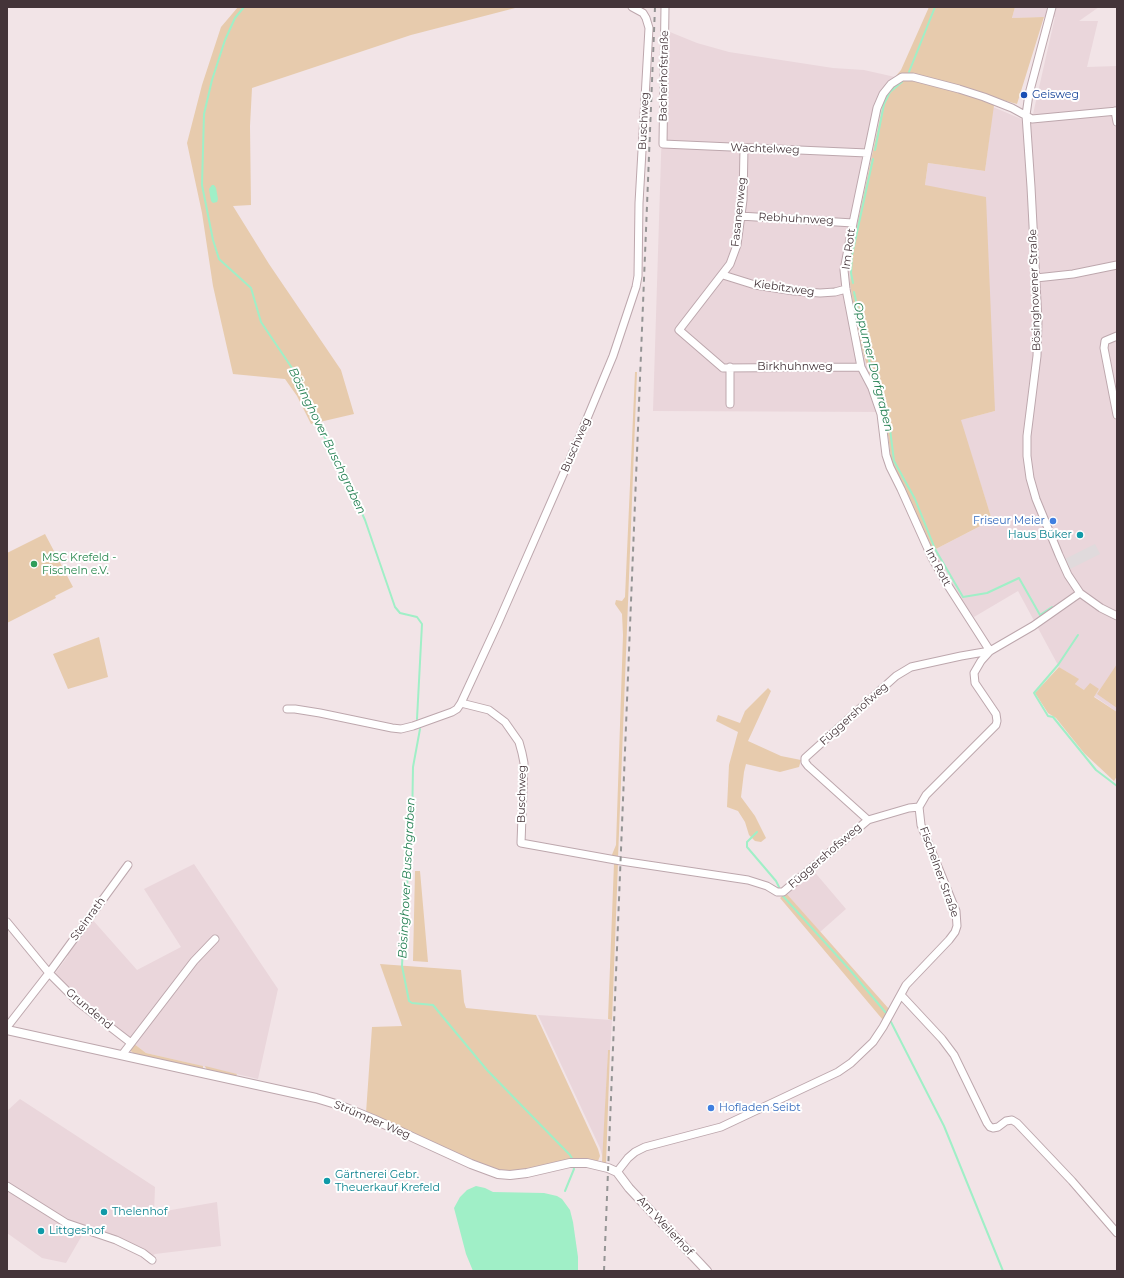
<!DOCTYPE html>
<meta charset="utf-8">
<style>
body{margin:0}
#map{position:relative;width:1124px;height:1278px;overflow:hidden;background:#f2e4e7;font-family:Montserrat,sans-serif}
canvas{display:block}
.frame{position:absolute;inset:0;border:8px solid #443439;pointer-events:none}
</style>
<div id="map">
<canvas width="1124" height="1278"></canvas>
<div class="frame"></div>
</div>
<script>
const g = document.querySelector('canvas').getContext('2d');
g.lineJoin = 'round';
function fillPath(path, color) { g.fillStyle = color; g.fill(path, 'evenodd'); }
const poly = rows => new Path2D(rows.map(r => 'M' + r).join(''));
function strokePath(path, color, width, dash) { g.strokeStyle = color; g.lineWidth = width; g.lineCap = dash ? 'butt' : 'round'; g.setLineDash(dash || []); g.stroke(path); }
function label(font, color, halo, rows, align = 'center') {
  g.font = font + ' Montserrat,sans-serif'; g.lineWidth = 4; g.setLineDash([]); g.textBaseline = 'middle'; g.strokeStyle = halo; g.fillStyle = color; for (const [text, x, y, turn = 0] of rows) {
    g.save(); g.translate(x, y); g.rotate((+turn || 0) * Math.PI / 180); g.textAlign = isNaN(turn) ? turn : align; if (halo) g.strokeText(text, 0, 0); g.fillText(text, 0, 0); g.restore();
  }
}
fillPath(poly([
 [1015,7,1099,7,1079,21,1098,21,1087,67,1117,66,1117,712,1094,696,1099,689,1084,690,1075,684,1078,679,1059,667,1018,591,974,617,949,583,932,551,992,520,960,420,995,411,925,185,928,163,985,171,993,107,1031,123,1055,17,1012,18],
 [665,30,697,43,729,52,833,68,864,70,895,77,884,99,872,153,851,251,850,284,860,343,871,378,885,412,653,411],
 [194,864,278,989,258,1079,146,1053,79,1001,54,975,68,956,65,954,91,918,137,970,181,947,144,889],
 [812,869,846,909,820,932,786,893],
 [538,1015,612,1020,610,1050,608,1050,603,1159,600,1148],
 [20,1099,155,1187,154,1213,217,1202,221,1246,155,1254,147,1259,110,1239,84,1232,66,1263,42,1258,7,1233,7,1111]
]), '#ead6db');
fillPath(poly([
 [238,7,519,7,411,35,252,88,250,126,251,205,233,206,269,264,341,370,354,414,311,424,297,396,285,379,233,374,213,286,202,213,187,143,202,85,221,27],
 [929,7,1015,7,1012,18,1044,17,1017,104,995,98,985,171,928,163,925,185,986,197,995,411,961,420,992,520,932,551,892,466,885,412,871,378,860,343,850,284,852,249,884,99,895,77,901,70],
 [635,372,637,372,618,858,611,857,616,845,623,635,622,614,615,604,616,600,622,601,625,597],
 [45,534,73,587,55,596,56,598,7,623,7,553],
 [99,637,108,677,68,689,53,654],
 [1117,664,1117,708,1097,694],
 [1059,667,1079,679,1075,684,1084,690,1090,683,1099,689,1094,697,1117,712,1117,776,1114,781,1084,753,1056,718,1048,713,1035,693],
 [768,688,771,691,748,741,781,756,801,760,799,767,780,772,746,764,744,772,741,797,755,816,766,838,761,842,755,841,749,835,745,822,738,811,727,807,729,765,738,732,716,721,718,715,740,723,745,711],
 [614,863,618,863,612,1020,608,1019],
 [415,871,420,871,428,962,413,961],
 [786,893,889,1009,883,1020,780,898],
 [380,964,461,970,464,1002,466,1008,536,1015,598,1149,600,1156,598,1161,589,1159,527,1171,498,1172,366,1113,372,1027,402,1026],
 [133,1043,146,1053,203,1066,203,1068,198,1069,135,1055,130,1050,131,1047],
 [608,1050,610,1050,606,1164,602,1162],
 [205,1066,237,1074,236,1076,233,1077,207,1071]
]), '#e7cbad');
fillPath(poly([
 [1095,544,1100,554,1070,569,1065,559]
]), '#e0dadc');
fillPath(poly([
 [212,185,214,185,216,188,218,199,217,202,213,203,211,201,209,189],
 [476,1186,485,1188,493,1192,544,1193,557,1196,562,1199,570,1210,573,1222,578,1257,578,1271,473,1271,466,1254,454,1208,460,1197,467,1190]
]), '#a0efc7');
strokePath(poly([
 [244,7,235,18,225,40,212,80,204,114,202,185,213,240,219,259,251,288,261,322,294,371,296,381,352,491,365,520,395,607,400,613,417,617,422,624,417,719],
 [909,72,935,7],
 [875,150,884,104,890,92,902,82],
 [853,283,851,273,852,255,873,159],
 [854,292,870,364,889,421,894,461,915,499,935,549,963,597,987,593,1019,578,1040,615,1052,607],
 [1078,635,1058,665,1034,693,1048,716,1053,717,1096,770,1117,786],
 [420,729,413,767,412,826,404,922,402,966,409,1001,412,1003,433,1005,487,1070,570,1155,573,1160],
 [757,832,747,842,747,847,776,881,779,887],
 [782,895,850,970,886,1013],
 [891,1022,944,1126,1003,1271],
 [565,1191,574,1169,573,1164]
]), '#a0efc7', 2);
const minor = poly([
 [632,7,643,13,646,18,649,28,639,203,638,276,636,287,613,356,576,445,498,623,461,703,489,710,505,722,519,742,522,753,524,763,521,843,621,861,748,880,767,886,777,892,783,892,868,820,909,808,919,807],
 [665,7,663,144,867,153],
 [1052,7,1029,94,1026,115,1031,187,1038,321,1037,356,1027,436,1027,456,1030,478,1036,499,1059,555,1068,575,1080,593,1101,608,1117,616],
 [1115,111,1117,122],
 [744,148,743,200,737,245,730,264,679,330,723,368,861,367],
 [740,216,853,223],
 [723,275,755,285,794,291,820,293,835,292,846,289],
 [1036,278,1073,274,1117,265],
 [1117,336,1105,341,1104,348,1117,415],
 [730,367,730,404],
 [990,651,947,584,932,558,901,489,890,467,886,455,881,414,872,388,861,367,846,289,844,270,853,223,877,108,883,94,891,84,902,77,913,77,959,89,984,97,1012,108,1032,119,1117,111],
 [287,709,295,709,320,713,392,728,401,729,413,726,452,712,457,709,461,703],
 [868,820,808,766,805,762,805,758,896,676,911,667,961,656,990,651],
 [128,865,49,973,78,1002,131,1043],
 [7,922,49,973,7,1027],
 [901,995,942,1039,954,1055,987,1123,990,1127,993,1128,998,1127,1006,1121,1012,1120,1017,1123,1072,1181,1117,1233],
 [122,1055,194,961,215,939],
 [617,1172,628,1158,635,1152,645,1147,721,1127,838,1072,851,1063,873,1042,883,1027,906,985,949,940,955,932,957,926,956,911,921,825,919,807,926,795,996,725,997,721,996,714,975,683,974,673,981,661,990,651,1033,626,1080,593],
 [7,1186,66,1223,116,1240,143,1253,152,1260]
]);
const tertiary = poly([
 [7,1030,316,1098,339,1105,373,1119,471,1164,498,1174,510,1175,527,1173,570,1163,587,1163,608,1168,617,1172,629,1188,707,1271]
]);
strokePath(minor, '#bda7ad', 9);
strokePath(tertiary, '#bda7ad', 10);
strokePath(minor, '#fff', 7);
strokePath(tertiary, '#fff', 8);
strokePath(poly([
 [604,1271,655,7]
]), '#949494', 2, [5, 5]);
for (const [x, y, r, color] of [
 [1024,95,4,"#1a4fb4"],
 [1053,521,4,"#3f7fe0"],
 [1080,535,4,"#0f9aa8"],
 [34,564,4,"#2e9e5b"],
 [711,1108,4,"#3f7fe0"],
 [327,1181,4,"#0f9aa8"],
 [104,1212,4,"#0f9aa8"],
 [41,1231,4,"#0f9aa8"]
]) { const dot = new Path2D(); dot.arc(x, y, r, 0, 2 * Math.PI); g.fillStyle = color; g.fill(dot); strokePath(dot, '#fff', 1.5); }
label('11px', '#443439', '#fff', [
 ["Bacherhofstraße",664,76,-89],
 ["Buschweg",644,121,-87],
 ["Wachtelweg",765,149,2],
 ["Fasanenweg",739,212,-84],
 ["Rebhuhnweg",796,219,3],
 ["Im Rott",849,249,-82],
 ["Kiebitzweg",784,288,8],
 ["Bösinghovener Straße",1035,290,-92],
 ["Birkhuhnweg",795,367],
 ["Buschweg",576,445,-67],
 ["Im Rott",938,567,62],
 ["Függershofweg",854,714,-42],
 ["Buschweg",522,794,-89],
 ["Függershofsweg",825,856,-41],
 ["Fischelner Straße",939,872,70],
 ["Steinrath",88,919,-54],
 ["Grundend",89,1009,40],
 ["Strümper Weg",372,1120,23],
 ["Am Weilerhof",665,1226,47]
]);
label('11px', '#164399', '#fff', [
 ["Geisweg",1032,95]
], 'left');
label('11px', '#366cbe', '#fff', [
 ["Friseur Meier",1045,521],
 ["Hofladen Seibt",719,1108,"left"]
], 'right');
label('11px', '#0d838f', '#fff', [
 ["Haus Büker",1072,535,"right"],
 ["Gärtnerei Gebr.",335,1175],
 ["Theuerkauf Krefeld",335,1188],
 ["Thelenhof",112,1212],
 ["Littgeshof",49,1231]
], 'left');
label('11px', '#27864d', '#fff', [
 ["MSC Krefeld -",42,558],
 ["Fischeln e.V.",42,571]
], 'left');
label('italic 12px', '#258053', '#fff', [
 ["Oppumer Dorfgraben",873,367,76],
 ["Bösinghover Buschgraben",327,441,64],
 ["Bösinghover Buschgraben",407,878,-87]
]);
</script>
